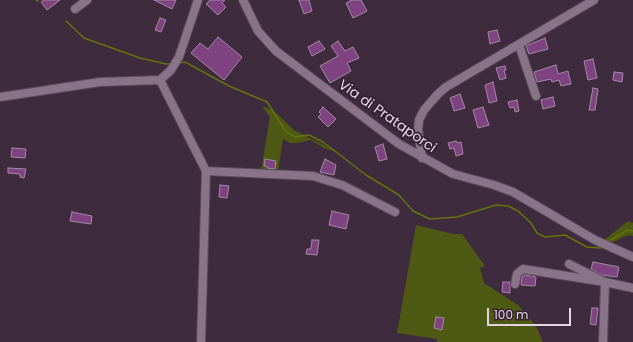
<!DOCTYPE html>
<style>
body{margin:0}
#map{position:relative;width:633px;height:342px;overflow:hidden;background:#3f2b3e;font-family:Poppins,sans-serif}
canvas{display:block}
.scale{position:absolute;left:487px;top:308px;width:84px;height:18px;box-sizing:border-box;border:2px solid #e2d5e1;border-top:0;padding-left:5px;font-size:12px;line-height:14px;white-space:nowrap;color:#e2d5e1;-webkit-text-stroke:3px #342134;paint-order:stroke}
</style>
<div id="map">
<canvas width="633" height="342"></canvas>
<div class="scale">100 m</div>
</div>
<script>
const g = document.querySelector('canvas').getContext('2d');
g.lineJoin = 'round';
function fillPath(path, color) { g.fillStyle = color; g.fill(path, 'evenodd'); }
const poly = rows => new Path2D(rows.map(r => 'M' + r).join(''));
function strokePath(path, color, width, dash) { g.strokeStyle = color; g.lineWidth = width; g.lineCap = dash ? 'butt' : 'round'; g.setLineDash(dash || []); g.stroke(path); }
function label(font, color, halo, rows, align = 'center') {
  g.font = font + ' Poppins,sans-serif'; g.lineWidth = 3.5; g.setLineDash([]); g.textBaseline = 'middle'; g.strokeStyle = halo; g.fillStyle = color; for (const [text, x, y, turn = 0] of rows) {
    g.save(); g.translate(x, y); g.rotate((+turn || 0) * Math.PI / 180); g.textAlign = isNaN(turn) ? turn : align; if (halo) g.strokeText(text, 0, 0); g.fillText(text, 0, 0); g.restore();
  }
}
fillPath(poly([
 [262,106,274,111,294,130,340,153,324,148,311,140,297,143,290,143,283,139,278,171,261,171,270,117],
 [628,221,633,223,633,236,628,235,611,243,604,240],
 [416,225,453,234,462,234,485,266,480,268,484,283,518,305,536,326,543,342,437,342,437,339,397,333]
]), '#4e5914');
strokePath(poly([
 [36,0,38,1],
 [66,21,84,38,140,58,166,64,171,64],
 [179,63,185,62,229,86,267,102,285,130,295,137,309,135,323,142,366,175,399,195,413,211,430,219,457,217,496,205,508,206,518,211,531,223,537,233,545,237,565,235,587,247,601,248],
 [609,241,628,230,633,231]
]), '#64730a', 1.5);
const building = poly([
 [44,0,60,0,47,10,41,2,44,0],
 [154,0,176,0,172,9,154,0],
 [210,0,225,0,222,3,226,7,218,15,206,4,210,0],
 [299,0,309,0,312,11,304,14,299,0],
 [352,0,361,0,367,11,353,18,346,3,352,0],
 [160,18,166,20,161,32,155,30,160,18],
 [497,30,500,41,490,44,488,32,497,30],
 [218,37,242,57,224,80,191,53,200,43,208,49,218,37],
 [545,38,548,49,529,54,526,46,545,38],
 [319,41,325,49,312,56,308,47,319,41],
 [338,41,345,51,353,47,359,58,347,63,351,71,330,83,320,66,338,56,331,46,338,41],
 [593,59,597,78,588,80,584,61,593,59],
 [556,65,558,74,568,71,571,84,561,86,559,80,552,82,551,79,537,82,534,72,556,65],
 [505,66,506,70,504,70,506,78,500,80,496,68,505,66],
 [614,72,623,73,622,82,613,80,614,72],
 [493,82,497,101,489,103,485,85,493,82],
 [593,88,598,89,595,110,589,110,593,88],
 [460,94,465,108,454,111,450,98,460,94],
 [553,97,555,106,543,109,541,100,553,97],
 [517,100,519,111,515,112,514,107,510,108,508,102,517,100],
 [323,107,336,119,328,127,318,117,321,114,319,112,323,107],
 [483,107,489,125,478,128,473,110,483,107],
 [456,141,457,143,461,142,463,154,456,156,454,148,450,149,448,143,456,141],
 [383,144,387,159,379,161,375,147,383,144],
 [12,148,26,149,25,158,11,157,12,148],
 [265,159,276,161,275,169,267,168,267,166,264,166,265,159],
 [325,159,336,165,334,175,320,172,325,159],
 [8,168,26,169,24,178,20,177,20,174,8,173,8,168],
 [220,185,229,186,227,198,219,197,220,185],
 [332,211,349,215,346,229,329,225,332,211],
 [72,212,92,216,91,224,70,221,72,212],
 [312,240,319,240,317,255,306,254,307,249,311,249,312,240],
 [593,262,619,267,617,277,602,275,591,269,593,262],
 [525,275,536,277,535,286,521,285,522,277,525,275],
 [503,282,510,282,510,293,502,292,503,282],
 [592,308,598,308,596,325,590,324,592,308],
 [436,317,444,318,442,330,434,328,436,317]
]);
fillPath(building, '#804381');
strokePath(building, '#a18aa1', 1);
const minor = poly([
 [243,0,258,31,276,51,399,144,453,174,494,185,513,192,595,240,633,257],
 [75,9,87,0],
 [519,45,536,96],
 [160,80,206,171,201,342],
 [0,97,100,82,160,80,171,70,179,57,198,0],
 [422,158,418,130,419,120,424,110,438,94,446,87,594,0],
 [206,171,313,176,342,185,395,212],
 [569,264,605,282,603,342],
 [515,284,517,274,523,269,605,282,633,288]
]);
strokePath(minor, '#5a495a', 10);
strokePath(minor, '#897388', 8);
label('14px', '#e2d5e1', '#342134', [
 ["Via di Prataporci",387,117,35]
]);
</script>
